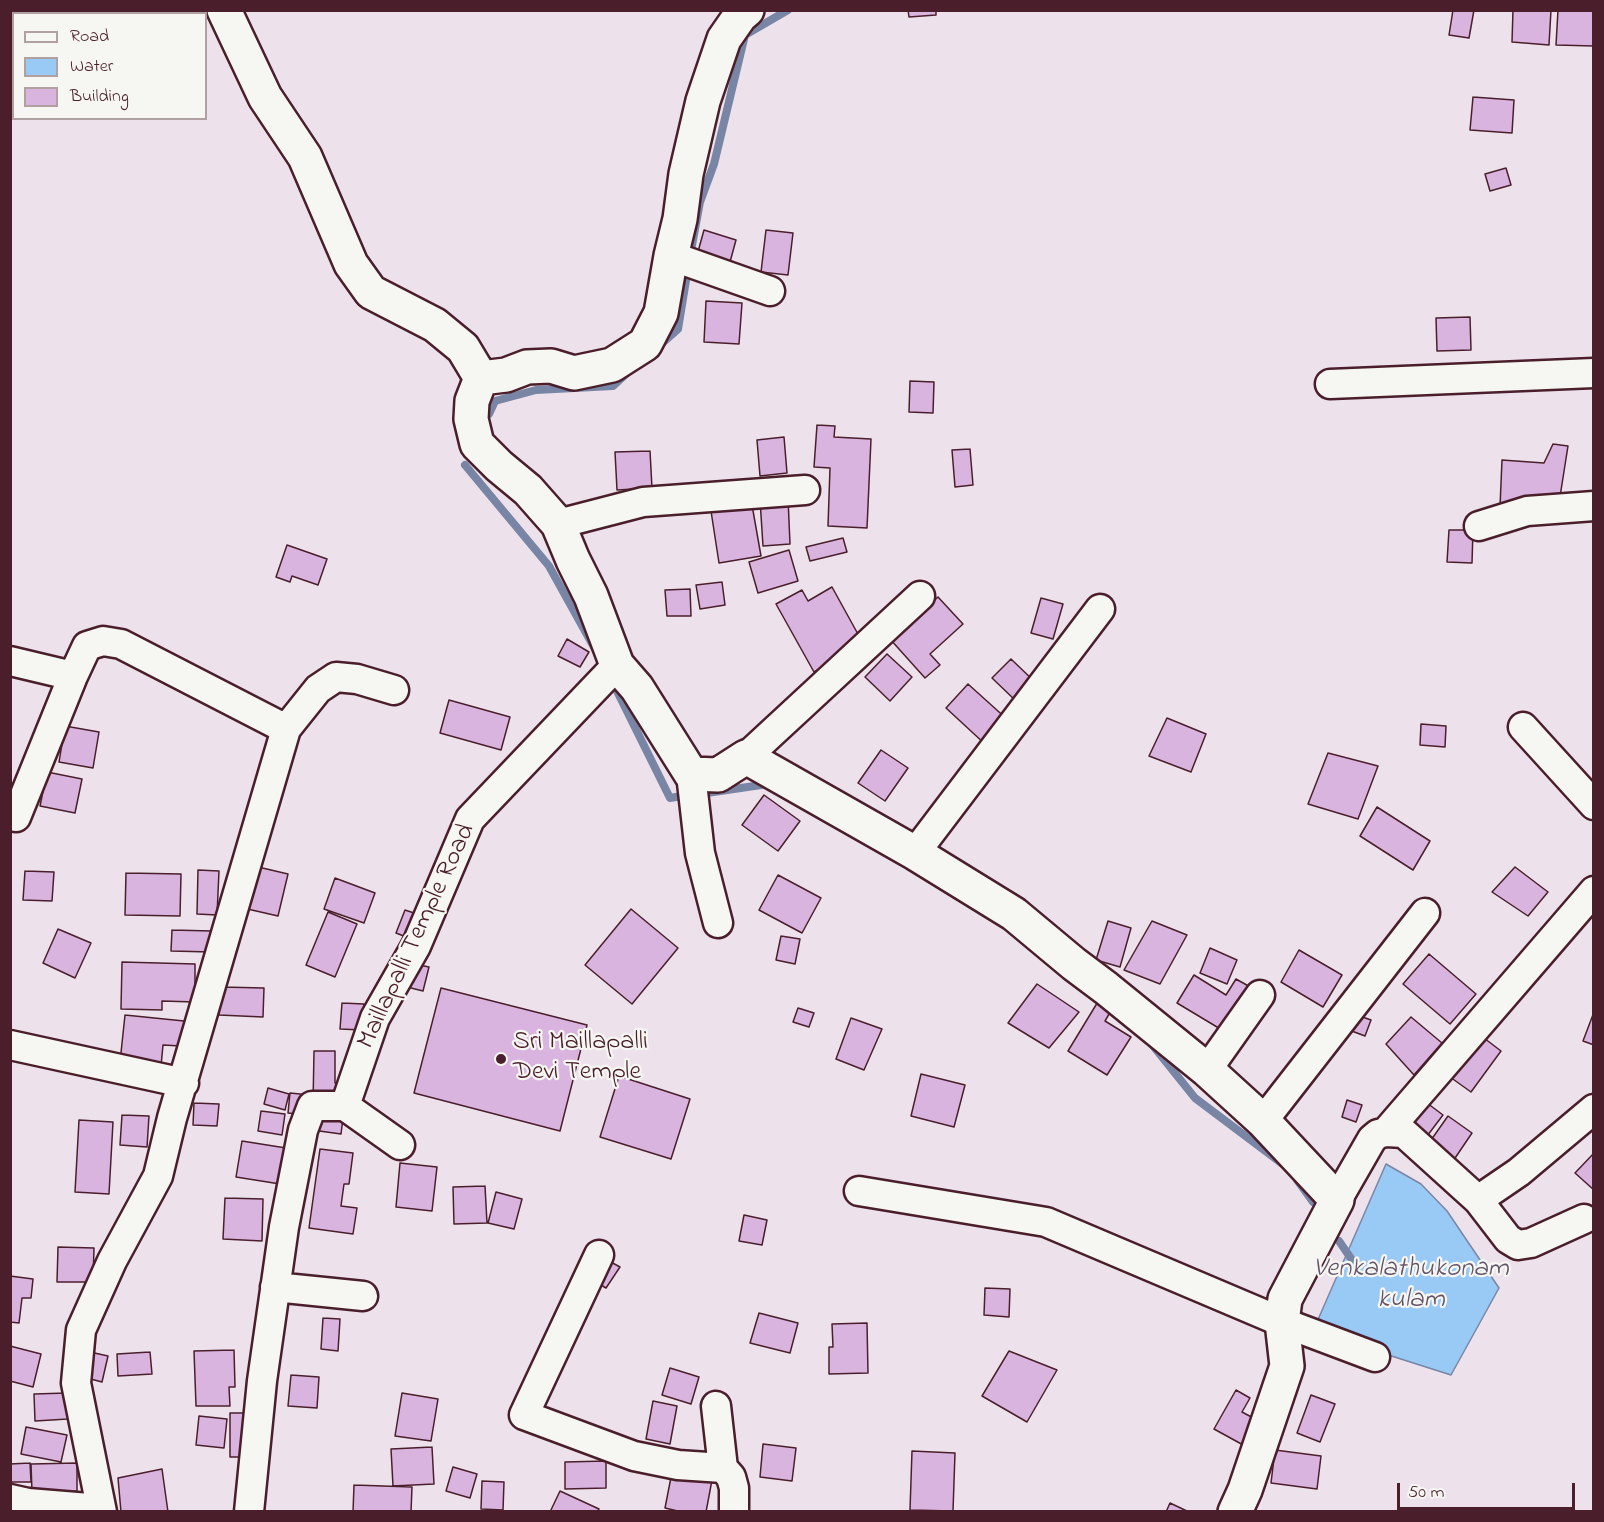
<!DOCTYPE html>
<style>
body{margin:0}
#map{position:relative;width:1604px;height:1522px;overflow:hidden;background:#ede2ec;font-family:"Indie Flower",sans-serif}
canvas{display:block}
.frame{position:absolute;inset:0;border:12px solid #4a1f2b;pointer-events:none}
.legend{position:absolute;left:12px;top:12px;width:195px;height:108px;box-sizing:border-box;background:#f6f6f2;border:2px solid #b1a0a2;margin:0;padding:8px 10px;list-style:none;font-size:18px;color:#4a1f2b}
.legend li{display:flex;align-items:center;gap:12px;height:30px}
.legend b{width:30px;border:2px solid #b1a0a2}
.scale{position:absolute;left:1397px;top:1483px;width:178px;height:27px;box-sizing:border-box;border:3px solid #4a1f2b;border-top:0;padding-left:8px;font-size:18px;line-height:21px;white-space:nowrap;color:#4a1f2b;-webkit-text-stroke:4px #f6f6f2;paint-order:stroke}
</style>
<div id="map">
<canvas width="1604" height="1522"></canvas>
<div class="frame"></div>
<ul class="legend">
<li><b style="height:8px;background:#f6f6f2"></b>Road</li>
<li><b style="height:16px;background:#99c9f5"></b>Water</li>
<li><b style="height:16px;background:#d8b4de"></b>Building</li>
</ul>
<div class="scale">50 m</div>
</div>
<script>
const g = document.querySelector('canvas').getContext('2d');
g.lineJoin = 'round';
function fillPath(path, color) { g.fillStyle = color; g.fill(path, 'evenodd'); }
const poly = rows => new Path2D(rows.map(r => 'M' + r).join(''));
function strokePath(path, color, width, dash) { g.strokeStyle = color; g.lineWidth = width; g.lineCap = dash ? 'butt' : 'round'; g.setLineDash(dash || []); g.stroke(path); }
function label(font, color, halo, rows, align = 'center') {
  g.font = font + ' "Indie Flower",sans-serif'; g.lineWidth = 4.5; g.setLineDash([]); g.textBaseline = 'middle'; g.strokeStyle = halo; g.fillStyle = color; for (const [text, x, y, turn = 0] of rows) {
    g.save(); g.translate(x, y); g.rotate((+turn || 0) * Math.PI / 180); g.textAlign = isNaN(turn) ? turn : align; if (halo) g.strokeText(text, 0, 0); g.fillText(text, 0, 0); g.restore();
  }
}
const water = poly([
 [1386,1164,1421,1184,1447,1211,1499,1288,1451,1375,1313,1331,1386,1164]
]);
fillPath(water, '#99c9f5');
strokePath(water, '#7985a4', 1.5);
strokePath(poly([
 [690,256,700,202,714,164,745,35,788,10],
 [659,346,678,329,688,268],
 [489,414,495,401,536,390,613,386,627,373],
 [465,465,549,566,595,649],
 [615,687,670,798,688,795],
 [700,794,768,784,771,786],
 [1150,1042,1195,1098,1284,1165],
 [1297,1180,1313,1202],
 [1339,1241,1352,1260]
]), '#7985a4', 8);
const building = poly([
 [908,10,936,10,936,15,909,17,908,10],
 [1453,10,1474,10,1469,38,1449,35,1453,10],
 [1513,10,1551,10,1549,45,1512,42,1513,10],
 [1558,10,1594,10,1594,46,1556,45,1558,10],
 [1473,97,1514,100,1512,133,1470,130,1473,97],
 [1506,168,1511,185,1490,191,1485,174,1506,168],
 [704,230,736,240,730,262,719,259,696,259,704,230],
 [766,230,793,233,788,275,761,272,766,230],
 [706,301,742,303,739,344,704,342,706,301],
 [1470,317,1471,350,1437,351,1436,318,1470,317],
 [910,381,934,382,933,413,909,412,910,381],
 [817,425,835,426,834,437,871,439,867,528,828,526,830,468,814,467,817,425],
 [784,437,787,473,760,476,757,440,784,437],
 [1553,444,1568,446,1559,503,1500,507,1502,460,1544,463,1553,444],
 [970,449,973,485,955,487,952,450,970,449],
 [650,451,652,488,617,490,615,452,650,451],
 [788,498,790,544,763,546,760,500,788,498],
 [752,505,761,556,719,563,711,511,752,505],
 [1449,530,1473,530,1472,563,1447,562,1449,530],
 [843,538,847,552,810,561,806,547,843,538],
 [287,545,327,559,318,585,292,576,290,582,276,577,287,545],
 [789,550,798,581,758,593,749,562,789,550],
 [722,582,725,605,700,609,696,585,722,582],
 [832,587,864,645,814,672,776,604,802,590,808,601,832,587],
 [690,589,691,616,667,616,665,590,690,589],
 [938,597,963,624,930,654,940,665,925,678,890,639,938,597],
 [1041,598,1063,604,1053,639,1031,633,1041,598],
 [567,639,589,652,580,667,558,656,567,639],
 [887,654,912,677,890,701,865,677,887,654],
 [1011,659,1035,682,1016,701,992,678,1011,659],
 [968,684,1009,721,986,745,946,708,968,684],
 [449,700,510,717,501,750,440,733,449,700],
 [1167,718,1206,734,1191,772,1149,756,1167,718],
 [1421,724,1446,726,1445,747,1420,745,1421,724],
 [65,726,99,732,93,768,59,762,65,726],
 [881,750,908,768,885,801,858,783,881,750],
 [1328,753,1378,766,1358,819,1308,804,1328,753],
 [47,772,82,779,75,813,40,806,47,772],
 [764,795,800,821,778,851,742,825,764,795],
 [1377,807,1430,841,1413,870,1360,836,1377,807],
 [254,866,288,874,278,916,243,908,254,866],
 [1515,867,1548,892,1528,916,1492,892,1515,867],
 [198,870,219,871,217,915,197,914,198,870],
 [25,871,54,872,52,901,23,900,25,871],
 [126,873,181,874,180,916,125,915,126,873],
 [778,875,821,898,802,933,759,910,778,875],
 [335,878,375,893,364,923,324,909,335,878],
 [631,909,678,948,632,1004,585,965,631,909],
 [405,910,423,916,414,940,396,933,405,910],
 [328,912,357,924,335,977,306,965,328,912],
 [1108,921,1131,928,1120,967,1096,960,1108,921],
 [1152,921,1187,935,1160,984,1124,970,1152,921],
 [58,929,91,943,75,978,43,963,58,929],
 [172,930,212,931,211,952,171,951,172,930],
 [781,936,800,939,795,964,776,960,781,936],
 [1210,948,1237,960,1227,984,1200,973,1210,948],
 [1299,950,1342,975,1323,1007,1281,982,1299,950],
 [1429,954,1476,994,1450,1024,1403,984,1429,954],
 [122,962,195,964,195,1002,162,1001,162,1010,121,1009,122,962],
 [409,963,429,967,423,991,403,986,409,963],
 [1194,975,1226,995,1236,979,1252,988,1227,1033,1177,1003,1194,975],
 [1037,984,1079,1012,1049,1048,1008,1023,1037,984],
 [221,987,264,988,263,1017,219,1015,221,987],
 [441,988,587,1025,560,1131,414,1093,441,988],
 [1099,1000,1112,1009,1105,1021,1131,1037,1107,1075,1068,1051,1099,1000],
 [342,1003,364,1004,362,1030,340,1029,342,1003],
 [798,1008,814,1013,809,1027,793,1022,798,1008],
 [1594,1012,1594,1045,1583,1041,1594,1012],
 [1354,1014,1371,1020,1365,1036,1349,1030,1354,1014],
 [125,1015,184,1021,181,1046,163,1045,161,1066,120,1062,125,1015],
 [1411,1017,1442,1043,1414,1075,1386,1044,1411,1017],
 [851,1018,882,1029,864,1070,836,1059,851,1018],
 [1480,1035,1501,1051,1471,1092,1450,1077,1480,1035],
 [314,1051,335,1051,335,1083,342,1083,342,1104,313,1104,314,1051],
 [921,1074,965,1085,954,1127,911,1116,921,1074],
 [619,1076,690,1099,671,1159,600,1137,619,1076],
 [268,1088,289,1094,285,1110,264,1104,268,1088],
 [290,1093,310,1095,307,1115,288,1113,290,1093],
 [1419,1097,1443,1115,1421,1144,1397,1126,1419,1097],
 [1347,1100,1362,1105,1356,1122,1342,1117,1347,1100],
 [194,1103,219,1104,217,1126,193,1125,194,1103],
 [316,1107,344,1110,341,1134,312,1130,316,1107],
 [261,1111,285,1114,282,1135,258,1131,261,1111],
 [122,1115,149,1116,147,1147,120,1145,122,1115],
 [1448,1116,1472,1133,1449,1167,1424,1150,1448,1116],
 [79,1120,113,1122,109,1194,75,1192,79,1120],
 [242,1141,286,1148,280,1184,236,1177,242,1141],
 [320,1149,353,1153,349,1184,344,1184,341,1206,357,1208,353,1234,309,1228,320,1149],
 [1594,1153,1594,1190,1575,1173,1594,1153],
 [400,1163,437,1167,432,1211,396,1207,400,1163],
 [485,1186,487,1223,454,1224,453,1187,485,1186],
 [496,1192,522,1199,514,1229,488,1223,496,1192],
 [225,1198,263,1199,262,1241,223,1239,225,1198],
 [744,1215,767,1220,762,1245,739,1241,744,1215],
 [58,1247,94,1248,93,1282,57,1282,58,1247],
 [609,1261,620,1267,606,1288,596,1282,609,1261],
 [10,1276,33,1279,31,1298,22,1298,19,1323,10,1322,10,1276],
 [985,1288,1010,1289,1009,1317,984,1315,985,1288],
 [759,1313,798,1323,790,1353,750,1343,759,1313],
 [323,1318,340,1319,338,1351,321,1349,323,1318],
 [867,1323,868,1373,829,1374,829,1347,833,1347,832,1324,867,1323],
 [10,1346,41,1354,33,1387,10,1381,10,1346],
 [234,1350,235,1387,229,1387,230,1406,196,1406,194,1351,234,1350],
 [1009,1351,1057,1370,1027,1422,982,1396,1009,1351],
 [90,1352,108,1356,102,1382,83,1377,90,1352],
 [150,1352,152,1374,118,1376,117,1354,150,1352],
 [670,1368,699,1377,691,1404,662,1395,670,1368],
 [291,1375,319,1377,317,1408,288,1406,291,1375],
 [1236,1390,1250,1398,1242,1412,1259,1421,1245,1446,1214,1429,1236,1390],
 [67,1393,68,1419,35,1421,34,1394,67,1393],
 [402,1393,438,1399,431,1441,395,1436,402,1393],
 [1311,1395,1335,1404,1320,1442,1297,1433,1311,1395],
 [653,1401,677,1406,670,1444,646,1439,653,1401],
 [230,1413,245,1413,254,1457,230,1457,230,1413],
 [199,1416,227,1419,224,1448,196,1445,199,1416],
 [26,1427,67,1435,61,1462,21,1454,26,1427],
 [763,1444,796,1448,792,1481,760,1477,763,1444],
 [432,1447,434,1484,393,1486,391,1449,432,1447],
 [1275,1450,1321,1456,1317,1489,1271,1483,1275,1450],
 [912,1451,955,1453,953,1511,910,1510,912,1451],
 [606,1461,606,1488,565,1489,565,1462,606,1461],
 [30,1463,31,1482,10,1482,10,1464,30,1463],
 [77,1463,77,1491,32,1492,31,1464,77,1463],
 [453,1467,477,1474,470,1498,446,1491,453,1467],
 [162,1469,168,1512,121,1512,118,1478,162,1469],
 [672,1472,712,1480,706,1512,682,1512,665,1508,672,1472],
 [482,1481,504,1482,503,1510,481,1509,482,1481],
 [354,1485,412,1487,411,1512,353,1512,354,1485],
 [560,1491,599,1509,597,1512,550,1512,560,1491],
 [1170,1503,1189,1512,1166,1512,1170,1503]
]);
fillPath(building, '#d8b4de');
strokePath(building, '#4a1f2b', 1.5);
const street = poly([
 [671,256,770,291],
 [1330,384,1594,373],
 [558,524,643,502,805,490],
 [1479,526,1527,511,1594,506],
 [10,661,73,676],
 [1523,727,1594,805],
 [746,757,920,596],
 [691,774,700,853,718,923],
 [16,817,73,676,87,646,103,641,121,644,286,729],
 [915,853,1100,609],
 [10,1045,184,1083],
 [1207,1070,1260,995],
 [345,1106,400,1145],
 [1263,1121,1425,913],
 [1386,1132,1594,891],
 [859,1191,1046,1222,1282,1322,1375,1357],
 [1337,1200,1372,1139,1378,1134,1386,1132,1404,1133,1478,1200,1508,1239,1518,1245,1531,1243,1584,1219],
 [1478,1200,1519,1172,1594,1109],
 [599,1255,524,1415,634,1456,678,1465,723,1468,731,1477,734,1488,734,1512],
 [275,1287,363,1296],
 [716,1406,723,1468],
 [10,1499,28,1503,101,1509],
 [102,1512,76,1383,81,1330,112,1261,158,1176,172,1118,286,729,318,689,336,677,357,679,394,690],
 [249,1512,262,1381,284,1227,303,1130,312,1106,345,1106,375,1018,416,946,470,819,617,665]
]);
const secondary = poly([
 [224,10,265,97,305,157,351,264,371,292,435,325,463,348,481,378,472,401,471,419,477,444,499,466,528,490,558,524,573,560,591,596,617,665,637,688,691,774,718,775,746,757,915,853,1014,914,1074,964,1106,988,1207,1070,1263,1121,1337,1200,1285,1299,1282,1322,1287,1366,1245,1490,1235,1512],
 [481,378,506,375,527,367,551,366,574,373,612,365,645,344,661,313,671,256,680,219,686,174,703,101,724,39,740,16,747,10]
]);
strokePath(street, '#4a1f2b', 33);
strokePath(secondary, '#4a1f2b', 38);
strokePath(street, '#f6f6f2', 28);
strokePath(secondary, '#f6f6f2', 33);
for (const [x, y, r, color] of [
 [501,1059,6,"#4a1f2b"]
]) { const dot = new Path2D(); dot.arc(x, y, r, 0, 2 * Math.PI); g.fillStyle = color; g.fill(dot); strokePath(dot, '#f6f6f2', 2); }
label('26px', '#4a1f2b', '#f6f6f2', [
 ["Maillapalli Temple Road",418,937,-65]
]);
label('26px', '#4a1f2b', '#f6f6f2', [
 ["Sri Maillapalli",513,1044],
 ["Devi Temple",513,1074]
], 'left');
label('italic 27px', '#625268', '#f6f6f2', [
 ["Venkalathukonam",1411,1271],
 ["kulam",1411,1302]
]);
</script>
